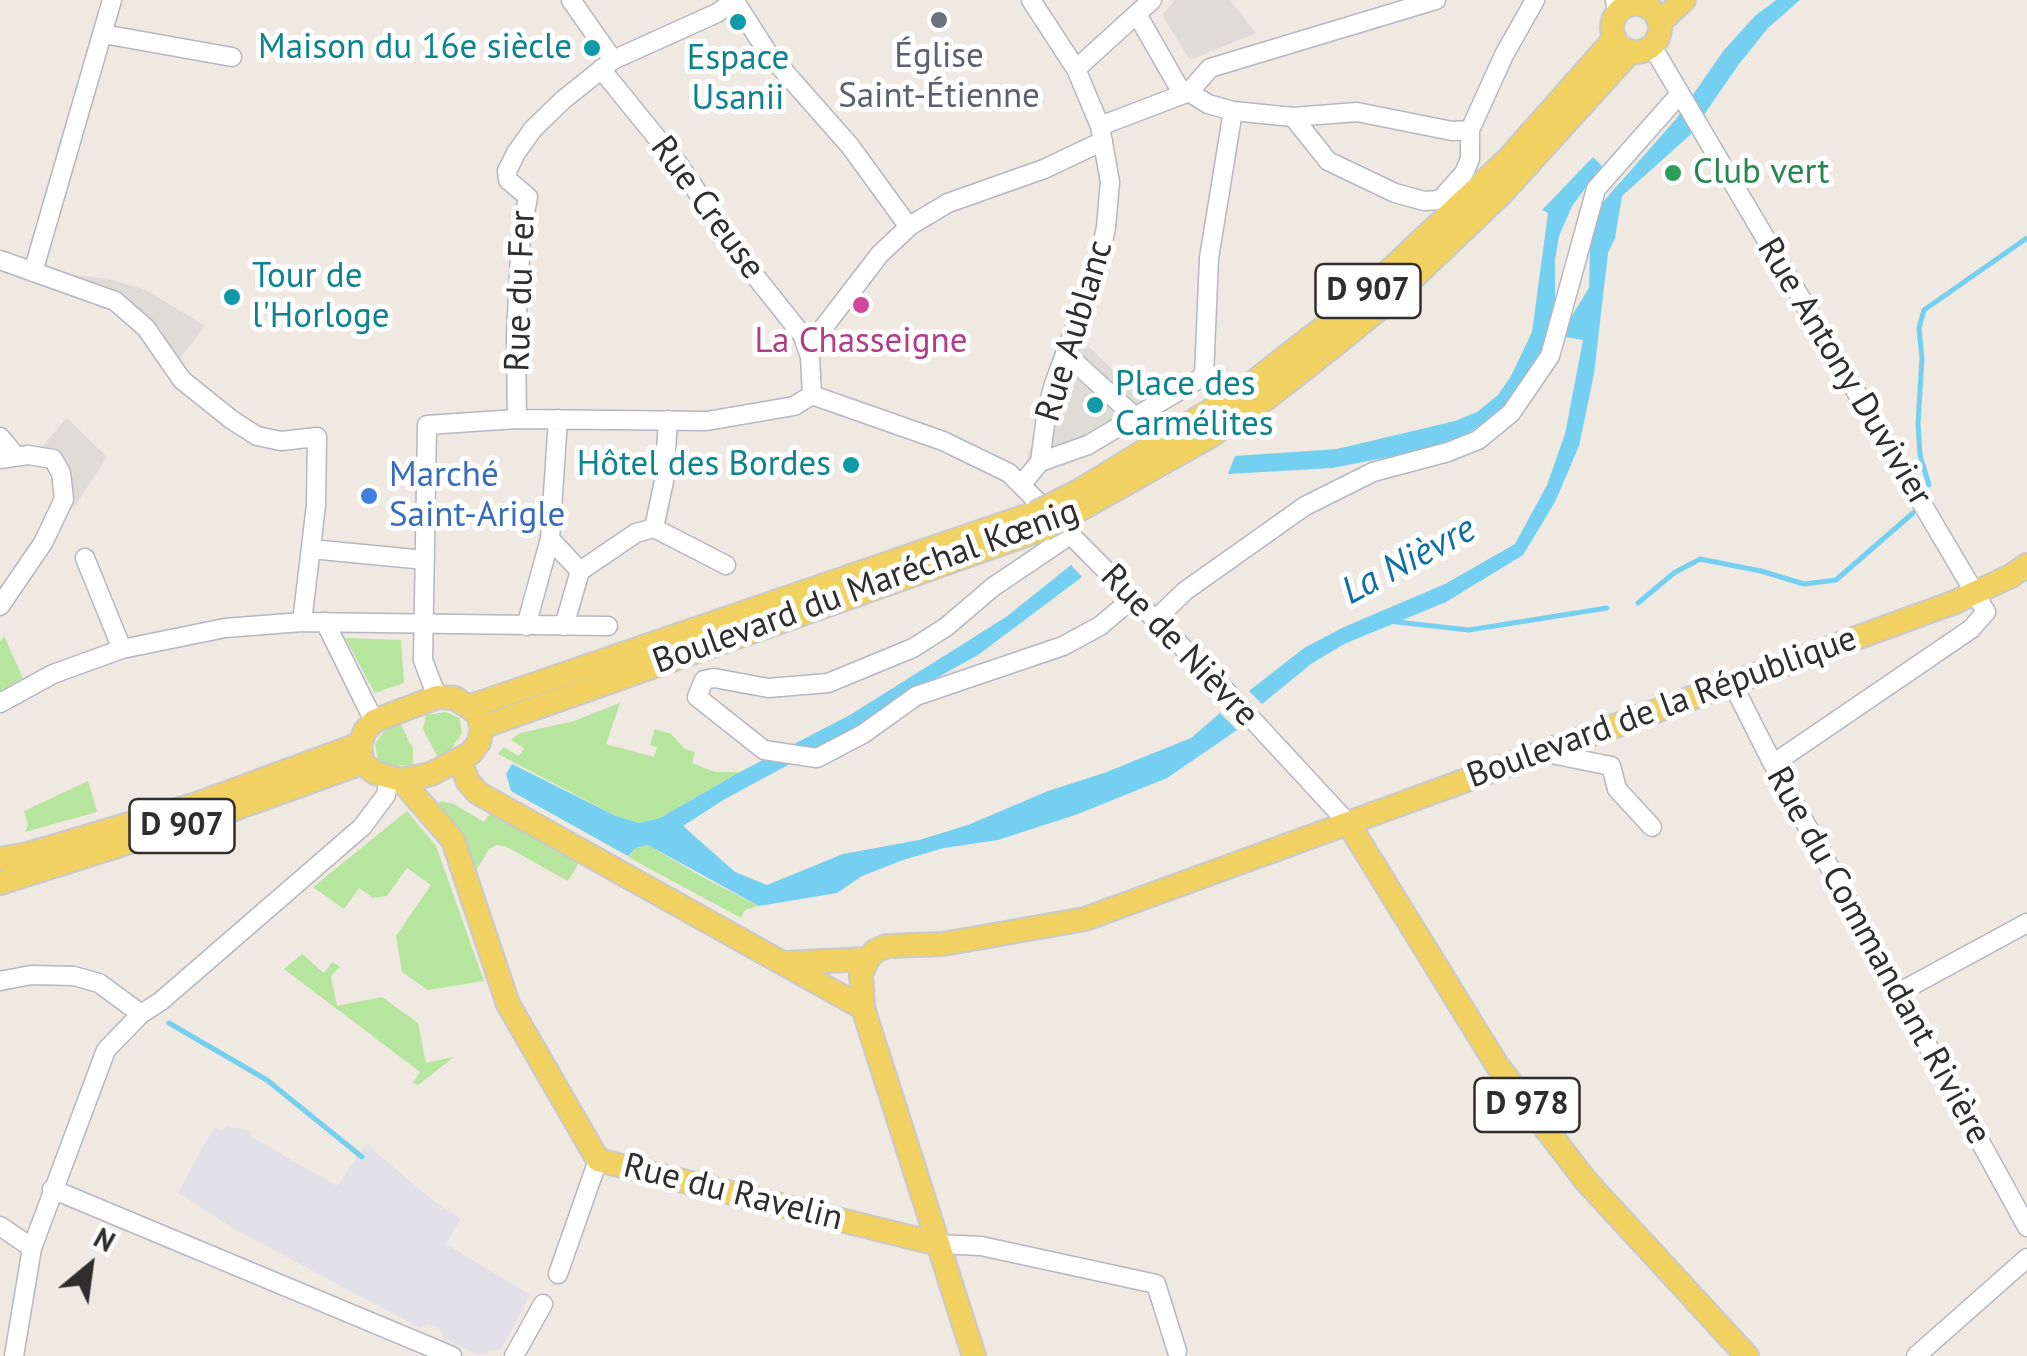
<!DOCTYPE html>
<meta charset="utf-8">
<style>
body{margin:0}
#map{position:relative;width:2027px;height:1356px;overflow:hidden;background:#efe9e1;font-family:"PT Sans",sans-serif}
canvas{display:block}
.north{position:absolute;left:40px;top:1216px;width:100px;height:100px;-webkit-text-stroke:8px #fff;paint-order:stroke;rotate:29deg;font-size:28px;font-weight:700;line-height:40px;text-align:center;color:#2e2e2e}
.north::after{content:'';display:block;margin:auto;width:35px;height:45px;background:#2e2e2e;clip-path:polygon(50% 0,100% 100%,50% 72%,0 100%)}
</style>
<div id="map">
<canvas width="2027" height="1356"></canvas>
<div class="north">N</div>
</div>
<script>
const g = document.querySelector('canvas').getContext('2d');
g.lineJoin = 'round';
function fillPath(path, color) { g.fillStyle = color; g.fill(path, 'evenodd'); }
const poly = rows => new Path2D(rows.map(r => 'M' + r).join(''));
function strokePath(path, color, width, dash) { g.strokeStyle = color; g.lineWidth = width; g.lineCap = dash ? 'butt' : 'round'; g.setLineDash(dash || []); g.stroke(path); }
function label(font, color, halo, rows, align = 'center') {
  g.font = font + ' "PT Sans",sans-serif'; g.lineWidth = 10; g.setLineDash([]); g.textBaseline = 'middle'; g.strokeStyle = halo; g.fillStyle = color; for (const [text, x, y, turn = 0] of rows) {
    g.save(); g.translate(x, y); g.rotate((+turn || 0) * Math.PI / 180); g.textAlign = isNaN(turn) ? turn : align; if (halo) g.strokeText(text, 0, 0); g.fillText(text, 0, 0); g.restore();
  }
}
fillPath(poly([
 [226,1126,251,1131,250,1136,337,1186,366,1144,435,1202,461,1219,446,1244,530,1295,502,1348,478,1355,443,1338,442,1331,435,1327,428,1324,420,1328,238,1231,178,1193,206,1141,215,1128,222,1131]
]), '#e3e1e8');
fillPath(poly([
 [4,636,23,678,0,691,0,642],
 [345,638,401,640,404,683,375,693],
 [620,703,606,744,654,757,657,747,650,745,655,729,671,734,685,749,695,752,692,763,715,772,740,772,660,818,639,823,616,816,498,754,503,747,519,756,524,748,511,740,520,733,574,721],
 [446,712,459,718,462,733,452,748,438,758,423,729,426,715],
 [399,721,413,749,413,765,390,766,378,760,375,744,385,730],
 [88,781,97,812,25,832,28,825,24,811],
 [441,801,454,804,484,822,494,808,583,856,568,881,505,846,496,845,488,850,472,878,434,806],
 [407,811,436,846,484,981,428,990,402,972,396,936,431,885,407,868,387,896,373,898,359,888,344,909,313,887],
 [648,845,704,878,759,906,745,910,741,918,628,857,637,847],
 [302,954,324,973,332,962,340,967,331,976,337,1006,382,997,418,1023,426,1063,454,1057,418,1085,413,1083,420,1072,284,969]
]), '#b6e59e');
fillPath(poly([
 [1175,0,1230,0,1256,33,1190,60,1162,15],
 [74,275,109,279,146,290,205,326,177,362,151,319,118,295,75,280],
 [1064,329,1081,339,1157,413,1041,472,1027,460],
 [67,418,107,457,73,509,67,481,39,450]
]), '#dfdcd8');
fillPath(poly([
 [1776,0,1800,0,1768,28,1739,64,1690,135,1622,196,1615,238,1608,253,1594,374,1579,446,1555,502,1523,555,1446,602,1344,644,1311,664,1262,704,1249,691,1304,648,1344,627,1445,584,1515,544,1547,485,1565,434,1583,340,1565,337,1568,322,1589,288,1590,249,1602,203,1676,119,1724,50,1755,16],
 [1593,157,1602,166,1572,206,1559,236,1555,260,1555,299,1546,339,1533,369,1505,408,1460,439,1430,449,1332,468,1228,474,1235,456,1337,449,1455,421,1477,412,1498,395,1511,376,1532,332,1548,213,1542,210],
 [1071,565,1082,577,978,655,922,686,873,719,725,799,683,826,735,872,767,885,843,854,919,840,968,825,1048,791,1104,773,1191,738,1220,713,1237,730,1167,778,1078,814,998,840,944,848,903,860,862,876,837,893,759,906,648,845,637,847,628,856,511,791,506,774,512,764,616,816,639,823,660,818,740,772,850,715,1006,617]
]), '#75cff0');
strokePath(poly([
 [1929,485,1920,455,1918,424,1922,358,1919,328,1924,310,2027,238],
 [1638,603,1674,573,1700,559,1761,571,1804,584,1836,580,1913,513],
 [1388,621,1469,630,1607,608],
 [169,1023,267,1080,362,1157]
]), '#75cff0', 5);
const minor = poly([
 [571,0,613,60],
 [734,0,768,53,850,146,909,227],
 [1031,0,1076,69,1100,126,1110,182,1106,227,1099,262,1054,384,1047,409,1040,462],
 [1615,0,1617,12],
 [1634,0,1638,4],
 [1138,16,1182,93],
 [103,34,232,57],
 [1652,46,1986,612,1971,629,1773,764],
 [601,69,679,165,748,267,803,336,810,357,812,395],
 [1076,69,1152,0],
 [1189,92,1210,68,1436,0],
 [1293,117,1328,161,1395,193,1424,201,1440,200,1464,173,1470,159,1470,130,1504,55,1535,0],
 [1100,126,1189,92,1208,104,1233,111,1293,117,1357,112,1452,131,1470,130],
 [0,260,115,301,146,328,182,380,232,420,257,436,281,441,317,437,316,505,302,622],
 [33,272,112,0],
 [807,349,880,254,911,225,948,203,1044,169,1103,141],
 [1065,353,1134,416],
 [812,395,943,441,1009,473,1227,692,1348,823],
 [517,419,516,336,521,235,528,197,508,180,507,171,516,153,533,129,563,100,613,60,717,13,735,0],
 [0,437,15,455],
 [0,459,28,455,53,459,61,473,64,499,43,543,0,606],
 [1021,485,1040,462,1088,445,1204,376,1209,258,1233,111],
 [654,528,664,481,668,420],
 [654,528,726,565],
 [1070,535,993,587,946,627,913,648,828,683,768,688,714,678,704,680,697,697,764,750,817,758,863,734,916,696,1063,646,1100,626,1133,598],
 [550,539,558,419],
 [311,549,425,560],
 [85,558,122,649],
 [580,571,636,533,654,528],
 [1155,620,1185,591,1305,506,1373,472,1448,452,1478,440,1511,413,1550,356,1596,189,1679,95],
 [325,622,374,721],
 [526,626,550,539,580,571,564,626],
 [1732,683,1773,764,2027,1227],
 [437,697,423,660,427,425,517,419,707,421,794,406,812,395],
 [0,703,53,674,122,649,225,628,302,622,608,626],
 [1542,752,1611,766,1617,789,1652,827],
 [0,981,31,975,74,976,99,983,141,1014],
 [1898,993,2027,923],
 [52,1189,452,1356],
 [0,1226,32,1248],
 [938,1244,981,1246,1156,1284,1177,1351],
 [558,1274,598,1160],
 [14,1356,32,1248,106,1050,141,1014,161,1001,362,827,386,795,389,779],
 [514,1356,543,1304],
 [1916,1356,2027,1258]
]);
const major = poly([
 '1612 28a24 24 0 1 1 48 0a24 24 0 1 1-48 0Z',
 [1659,23,1684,0],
 [1079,491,1242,391,1355,303,1508,159,1614,39],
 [1088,505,1209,437,1267,398,1341,340,1392,298,1503,192,1630,52],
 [437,697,455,698,477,713,482,727,479,742,471,753,431,774,401,780,375,773,362,763,360,744,365,731,374,721,437,697],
 [471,706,1035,513],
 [482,727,1043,529],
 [460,761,468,782,478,793,863,1008],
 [401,780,453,840,508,1004,598,1160,938,1244],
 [1348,823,1497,1065,1586,1181,1747,1356],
 [0,859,28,854,197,804,360,744],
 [0,883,237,808,362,763],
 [868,959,861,974,863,1008,974,1356],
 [784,963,868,959,875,951,887,946,943,944,1085,919,1955,602,2011,576,2027,565]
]);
strokePath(minor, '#b4b7c1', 21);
strokePath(major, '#c9c9c9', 26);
strokePath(minor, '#fff', 18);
strokePath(major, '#f2d163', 22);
const majorBridge = poly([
 [1035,513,1079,491],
 [1043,529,1088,505]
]);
strokePath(majorBridge, '#c9c9c9', 26, []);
strokePath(majorBridge, '#f2d163', 22);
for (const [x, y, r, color] of [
 [939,20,10,"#6b7280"],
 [738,22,10,"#0f9aa8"],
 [592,48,10,"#0f9aa8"],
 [1673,173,10,"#2e9e5b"],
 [232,297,10,"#0f9aa8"],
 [861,305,10,"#d1479c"],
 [1095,405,10,"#0f9aa8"],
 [851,465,10,"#0f9aa8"],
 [369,496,10,"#3f7fe0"]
]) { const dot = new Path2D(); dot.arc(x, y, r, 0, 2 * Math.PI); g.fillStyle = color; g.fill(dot); strokePath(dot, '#fff', 4); }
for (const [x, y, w] of [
 [1368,291,105],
 [182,826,105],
 [1527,1105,105]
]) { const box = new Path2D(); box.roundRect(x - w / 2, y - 27, w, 54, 8); g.fillStyle = '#fff'; g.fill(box); strokePath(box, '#2e2e2e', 2.5); }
label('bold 32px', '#2e2e2e', null, [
 ["D 907",1368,291],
 ["D 907",182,826],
 ["D 978",1527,1105]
]);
label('35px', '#0d838f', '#fff', [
 ["Maison du 16e siècle",572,48],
 ["Espace",738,59,"center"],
 ["Usanii",738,99,"center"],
 ["Tour de",252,277,"left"],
 ["l'Horloge",252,317,"left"],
 ["Place des",1115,385,"left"],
 ["Carmélites",1115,425,"left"],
 ["Hôtel des Bordes",831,465]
], 'right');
label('35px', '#5b616d', '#fff', [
 ["Église",939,57],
 ["Saint-Étienne",939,97]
]);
label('35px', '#27864d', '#fff', [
 ["Club vert",1693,173]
], 'left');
label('35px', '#2e2e2e', '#fff', [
 ["Rue Creuse",707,208,54],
 ["Rue du Fer",521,291,-88],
 ["Rue Aublanc",1075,331,-73],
 ["Rue Antony Duvivier",1844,372,59],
 ["Boulevard du Maréchal Kœnig",866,587,-20],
 ["Rue de Nièvre",1179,646,46],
 ["Boulevard de la République",1662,708,-20],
 ["Rue du Commandant Rivière",1878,956,61],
 ["Rue du Ravelin",733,1193,14]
]);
label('35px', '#b23c85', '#fff', [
 ["La Chasseigne",861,342]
]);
label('35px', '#366cbe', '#fff', [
 ["Marché",389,476],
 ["Saint-Arigle",389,516]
], 'left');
label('italic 38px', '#0d6fa3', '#fff', [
 ["La Nièvre",1409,561,-28]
]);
</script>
